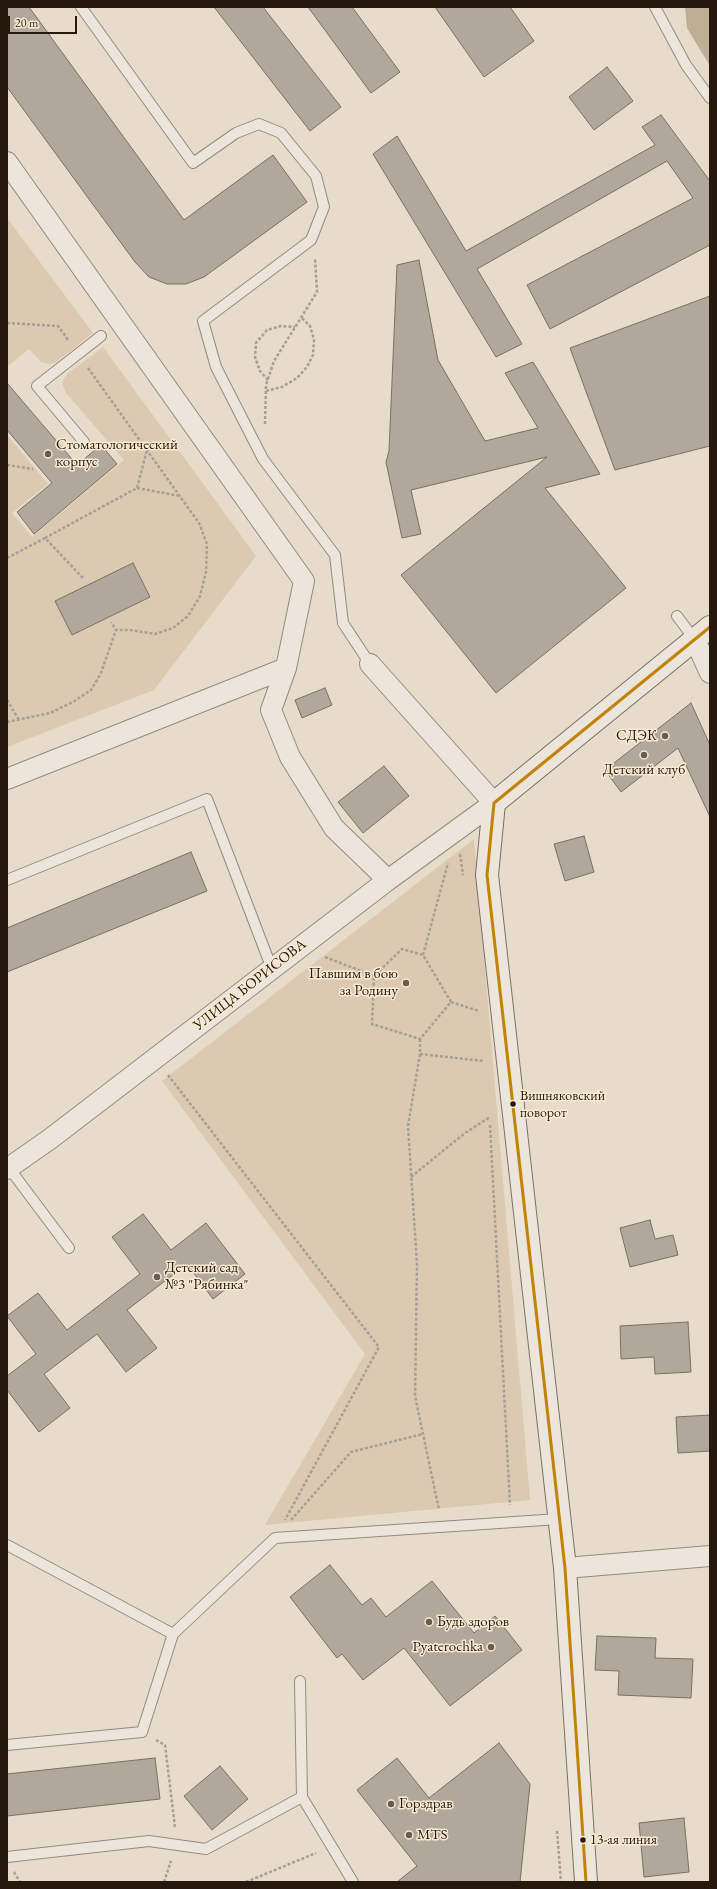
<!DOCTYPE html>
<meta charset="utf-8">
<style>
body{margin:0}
#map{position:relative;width:717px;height:1889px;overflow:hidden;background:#e7dbc9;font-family:"EB Garamond",serif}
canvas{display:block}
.frame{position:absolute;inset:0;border:8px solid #25180c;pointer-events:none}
.scale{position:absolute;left:8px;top:16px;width:69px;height:18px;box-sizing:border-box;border:2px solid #25180c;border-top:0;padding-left:5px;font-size:12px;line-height:14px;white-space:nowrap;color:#25180c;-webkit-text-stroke:3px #f8ead3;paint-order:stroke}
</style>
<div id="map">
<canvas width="717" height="1889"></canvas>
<div class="frame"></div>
<div class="scale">20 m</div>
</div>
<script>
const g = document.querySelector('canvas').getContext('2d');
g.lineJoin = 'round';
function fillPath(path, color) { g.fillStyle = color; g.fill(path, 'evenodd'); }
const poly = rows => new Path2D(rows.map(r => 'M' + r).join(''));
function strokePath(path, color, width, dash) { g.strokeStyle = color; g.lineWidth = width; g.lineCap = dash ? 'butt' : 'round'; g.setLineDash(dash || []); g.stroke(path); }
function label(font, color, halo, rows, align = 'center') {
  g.font = font + ' "EB Garamond",serif'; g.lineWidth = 3; g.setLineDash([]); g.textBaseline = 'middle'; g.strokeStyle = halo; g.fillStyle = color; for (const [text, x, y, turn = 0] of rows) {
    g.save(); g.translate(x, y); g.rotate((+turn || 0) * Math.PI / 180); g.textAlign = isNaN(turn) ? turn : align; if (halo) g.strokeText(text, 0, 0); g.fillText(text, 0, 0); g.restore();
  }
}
fillPath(poly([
 [7,218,93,333,56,362,49,364,41,362,29,349,7,367],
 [103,347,256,556,154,690,7,747,7,435,48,484,12,513,32,537,124,460,66,393,62,383,67,374],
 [150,597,72,635,55,601],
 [474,839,530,1500,265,1525,365,1354,162,1081]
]), '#dbcab1');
fillPath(poly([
 [685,7,710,7,710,66,687,28]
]), '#bfae96');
const building = poly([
 [7,7,29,7,184,220,273,155,307,202,204,277,186,284,167,284,149,277,135,262,7,87,7,7],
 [214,7,263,7,341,107,310,131,214,7],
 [308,7,352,7,400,72,371,93,308,7],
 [435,7,510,7,534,41,484,77,435,7],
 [607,67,633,101,594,130,569,97,607,67],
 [661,115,710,181,710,245,550,329,527,285,693,198,667,161,477,269,522,344,496,357,373,154,397,136,466,251,655,145,642,127,661,115],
 [419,260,438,360,485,441,538,428,505,373,533,362,600,474,545,488,626,588,496,693,401,575,547,457,411,490,421,534,402,538,386,462,389,451,397,265,419,260],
 [710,296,710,446,615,470,570,348,710,296],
 [7,383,77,465,101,445,117,464,34,534,17,512,52,483,7,430,7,383],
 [133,563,150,597,72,635,55,601,133,563],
 [325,688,332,705,302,718,295,700,325,688],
 [691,703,710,745,710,817,678,748,621,792,605,770,691,703],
 [384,766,409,796,363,833,338,802,384,766],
 [584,836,594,872,565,881,554,844,584,836],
 [191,852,207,891,7,972,7,928,191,852],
 [143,1214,171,1250,206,1223,245,1274,213,1299,187,1264,127,1310,157,1348,126,1372,97,1334,44,1374,70,1408,39,1432,7,1390,7,1376,36,1354,7,1316,38,1293,67,1330,140,1274,112,1237,143,1214],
 [650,1220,655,1239,673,1235,678,1255,630,1267,620,1228,650,1220],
 [688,1322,691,1372,655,1374,654,1357,621,1359,620,1326,688,1322],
 [710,1415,710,1451,678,1453,676,1417,710,1415],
 [330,1565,362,1605,371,1598,386,1617,432,1581,474,1633,495,1616,522,1650,450,1706,404,1648,363,1680,342,1654,337,1658,290,1597,330,1565],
 [597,1636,656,1638,655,1658,693,1659,691,1698,618,1695,619,1671,595,1670,597,1636],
 [499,1743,530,1784,520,1882,397,1882,417,1866,357,1790,397,1758,429,1798,499,1743],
 [155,1758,160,1799,7,1816,7,1774,155,1758],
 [220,1766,248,1799,212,1830,184,1796,220,1766],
 [684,1818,689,1872,644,1877,639,1823,684,1818]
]);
fillPath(building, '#b1a79b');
strokePath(building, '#787065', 1);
const lane = poly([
 [81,7,193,163,236,133,259,124,281,133,316,176,324,207,311,240,203,321,216,367,263,459,335,555,343,623,370,664],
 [655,7,686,65,710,98],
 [84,442,37,386,101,336],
 [677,616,695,640],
 [7,880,207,799,272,969],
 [9,1168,69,1248],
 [7,1545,173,1634],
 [300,1681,302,1797,353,1882],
 [7,1745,142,1732,173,1634,275,1538,559,1519],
 [7,1857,149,1841,206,1849,302,1797]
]);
const street = poly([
 [7,162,304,581,286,668,271,710,290,757,334,828,388,880],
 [695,640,710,673],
 [7,779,286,668],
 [7,1169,50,1139,388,880,494,803,370,664],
 [565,1568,710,1556]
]);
const secondary = poly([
 [586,1882,565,1568,487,875,494,803,710,627]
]);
strokePath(lane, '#938b7f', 12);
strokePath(street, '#938b7f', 22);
strokePath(secondary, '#787065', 24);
strokePath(poly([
 [7,323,58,326,69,341],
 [88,368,199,523,207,544,206,572,200,596,188,616,173,628,155,634,130,630,116,630,111,622],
 [268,380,260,371,255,357,256,343,267,330,281,326,295,327],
 [266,391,282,387,297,378,307,367,313,355,314,340,310,326,301,317],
 [265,424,266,385,274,361,317,292,315,258],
 [7,465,33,469],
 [137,488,180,496],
 [45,538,137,488,147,450],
 [7,558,45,538,83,578],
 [7,700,19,720],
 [7,722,50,713,73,702,91,690,101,673,116,630],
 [460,854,463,875],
 [423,955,448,863],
 [325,957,374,976,402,949,423,955,451,1002,420,1039,372,1024,374,976],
 [451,1002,479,1011],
 [420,1039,420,1054,484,1061],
 [420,1054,408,1126,417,1265,415,1396,439,1510],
 [168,1075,379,1347,285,1520],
 [490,1125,510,1505],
 [411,1177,465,1133,490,1117],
 [291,1520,351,1452,423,1434],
 [156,1740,165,1745,175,1827],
 [557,1831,561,1882],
 [14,1872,20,1882],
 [164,1882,171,1861],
 [246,1882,316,1853]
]), '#a59f97', 2.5, [3, 2]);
strokePath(lane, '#ebe5dc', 10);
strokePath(street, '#ebe5dc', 20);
strokePath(secondary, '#ebe5dc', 22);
strokePath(poly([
 [586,1882,565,1568,487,875,494,803,710,627]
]), '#c28203', 3);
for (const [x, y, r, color] of [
 [48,454,4,"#695c4e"],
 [665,736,4,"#695c4e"],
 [644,755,4,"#695c4e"],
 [406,983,4,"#695c4e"],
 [513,1104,3.5,"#25180c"],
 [157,1277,4,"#695c4e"],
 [429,1622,4,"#695c4e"],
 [491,1647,4,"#695c4e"],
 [391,1804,4,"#695c4e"],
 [409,1835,4,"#695c4e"],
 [583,1840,3.5,"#25180c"]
]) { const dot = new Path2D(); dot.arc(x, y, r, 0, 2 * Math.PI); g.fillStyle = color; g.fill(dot); strokePath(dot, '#f8ead3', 1.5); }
label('14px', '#25180c', '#f8ead3', [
 ["Вишняковский",520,1096],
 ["поворот",520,1113],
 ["13-ая линия",590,1840]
], 'left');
label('15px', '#25180c', '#f8ead3', [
 ["Стоматологический",56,445],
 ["корпус",56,462],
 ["СДЭК",657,736,"right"],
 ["Детский клуб",644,770,"center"],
 ["Павшим в бою",398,974,"right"],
 ["за Родину",398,991,"right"],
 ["Детский сад",165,1268],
 ["№3 \"Рябинка\"",165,1285],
 ["Будь здоров",437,1622],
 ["Pyaterochka",483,1647,"right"],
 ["Горздрав",399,1804],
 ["MTS",417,1835]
], 'left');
label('15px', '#25180c', '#f8ead3', [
 ["УЛИЦА БОРИСОВА",250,985,-38]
]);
</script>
